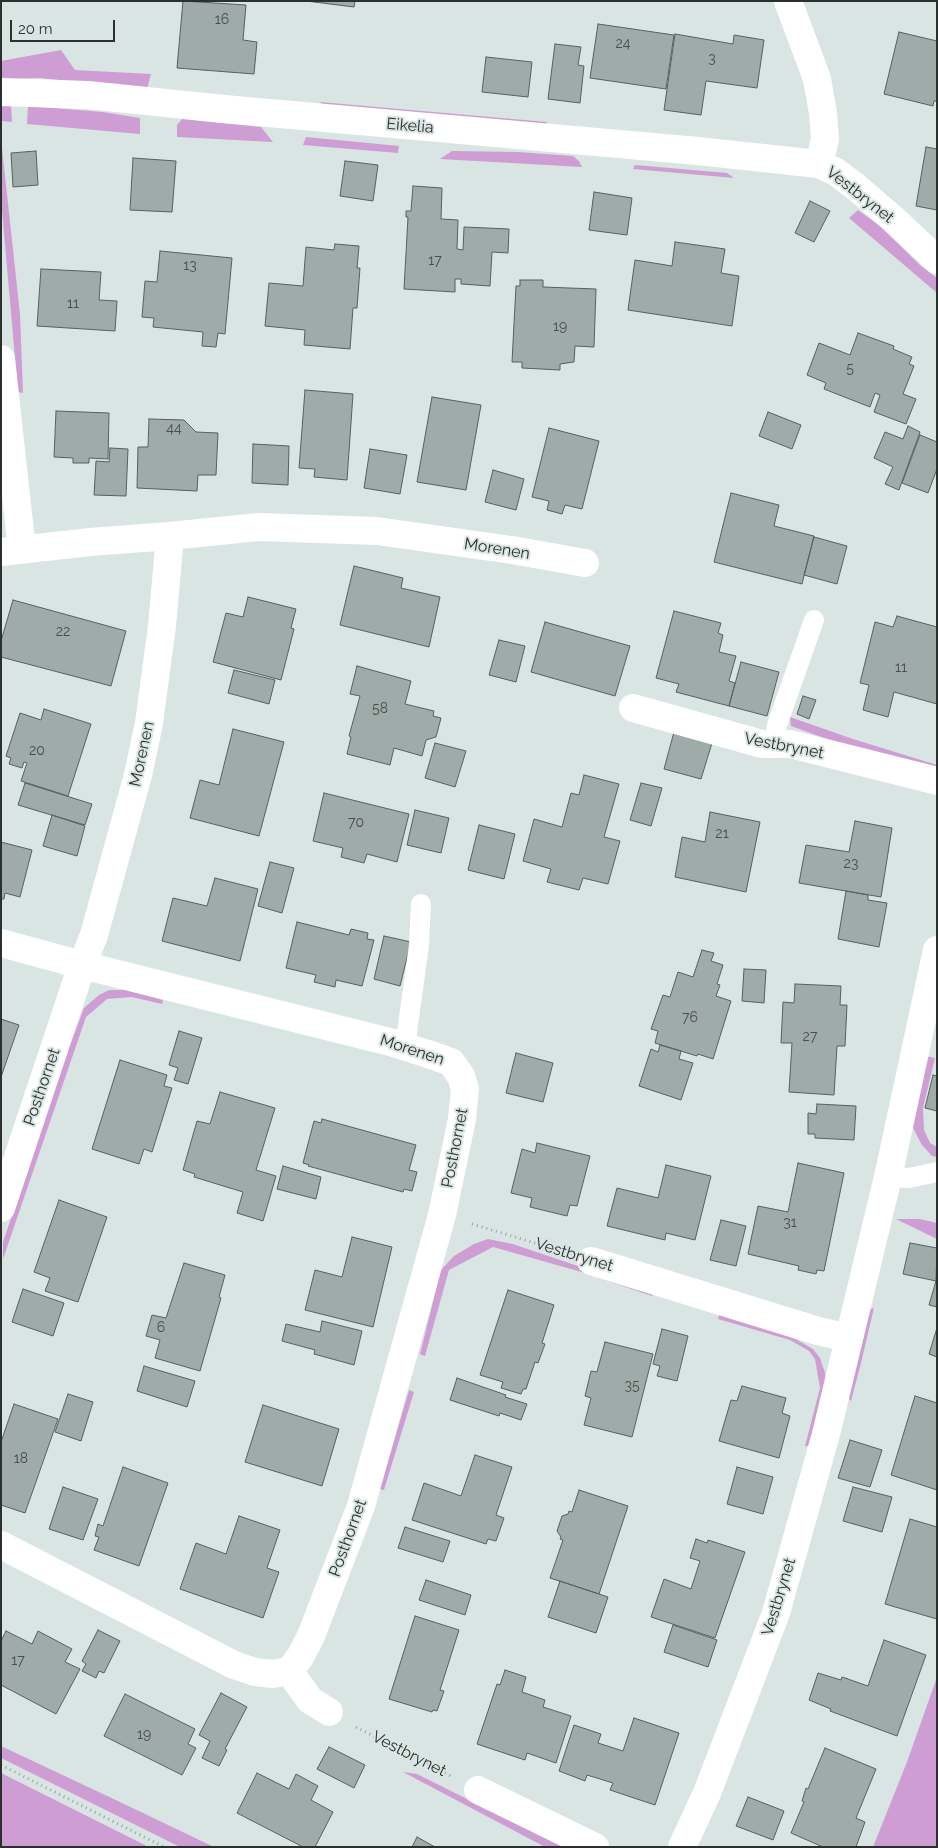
<!DOCTYPE html>
<style>
body{margin:0}
#map{position:relative;width:938px;height:1848px;overflow:hidden;background:#d9e5e2;font-family:Raleway,sans-serif}
canvas{display:block}
.frame{position:absolute;inset:0;border:2px solid #2b2f2e;pointer-events:none}
.scale{position:absolute;left:10px;top:20px;width:105px;height:22px;box-sizing:border-box;border:2px solid #2b2f2e;border-top:0;padding-left:6px;font-size:15px;line-height:18px;white-space:nowrap;color:#2b2f2e;-webkit-text-stroke:4px #d9e5e2;paint-order:stroke}
</style>
<div id="map">
<canvas width="938" height="1848"></canvas>
<div class="frame"></div>
<div class="scale">20 m</div>
</div>
<script>
const g = document.querySelector('canvas').getContext('2d');
g.lineJoin = 'round';
function fillPath(path, color) { g.fillStyle = color; g.fill(path, 'evenodd'); }
const poly = rows => new Path2D(rows.map(r => 'M' + r).join(''));
function strokePath(path, color, width, dash) { g.strokeStyle = color; g.lineWidth = width; g.lineCap = dash ? 'butt' : 'round'; g.setLineDash(dash || []); g.stroke(path); }
function label(font, color, halo, rows, align = 'center') {
  g.font = font + ' Raleway,sans-serif'; g.lineWidth = 4; g.setLineDash([]); g.textBaseline = 'middle'; g.strokeStyle = halo; g.fillStyle = color; for (const [text, x, y, turn = 0] of rows) {
    g.save(); g.translate(x, y); g.rotate((+turn || 0) * Math.PI / 180); g.textAlign = isNaN(turn) ? turn : align; if (halo) g.strokeText(text, 0, 0); g.fillText(text, 0, 0); g.restore();
  }
}
fillPath(poly([
 [61,50,75,70,151,74,147,89,40,78,1,79,1,61],
 [320,102,547,122,546,127,325,107],
 [11,104,12,122,1,121,1,105],
 [28,106,103,112,140,118,140,134,27,124],
 [182,119,261,127,273,142,177,137,177,125],
 [306,137,399,146,398,153,303,145],
 [1,139,20,314,23,393,18,392,1,199],
 [452,151,518,152,573,156,579,161,582,167,440,159],
 [635,165,727,173,734,178,633,169],
 [858,210,881,227,921,266,937,278,937,293,849,218],
 [790,717,853,739,937,765,937,768,921,769,827,739,791,726],
 [109,990,126,990,163,1000,162,1004,132,997,107,999,86,1017,3,1259,3,1242,68,1050,84,1008,99,995],
 [925,1056,935,1058,923,1108,924,1130,930,1143,937,1147,937,1157,932,1156,922,1145,912,1126],
 [896,1219,920,1219,937,1223,937,1239],
 [488,1239,513,1244,654,1292,652,1296,578,1271,493,1247,449,1270,425,1356,422,1355,420,1354,441,1270,454,1256,474,1244],
 [874,1308,861,1363,851,1401,848,1398,869,1310],
 [719,1315,792,1337,813,1349,820,1358,825,1373,825,1386,810,1446,805,1446,820,1388,815,1359,809,1351,790,1340,718,1319],
 [409,1390,414,1392,384,1490,380,1489],
 [937,1677,937,1847,873,1847,907,1762],
 [1,1746,120,1802,214,1847,180,1847,1,1758],
 [403,1772,417,1774,563,1847,545,1847],
 [1,1773,145,1845,148,1847,1,1847]
]), '#ce9dd4');
const building = poly([
 [183,1,246,5,243,40,257,42,254,74,177,68,183,1],
 [306,1,355,1,354,7,306,1],
 [598,24,674,35,666,89,590,78,598,24],
 [899,32,937,41,937,101,934,101,933,106,884,94,899,32],
 [675,34,733,44,734,35,764,40,757,88,706,81,701,115,664,110,675,34],
 [555,44,581,47,578,65,584,66,580,103,548,99,555,44],
 [486,57,532,62,528,97,482,92,486,57],
 [926,147,937,149,937,210,916,206,926,147],
 [36,151,38,185,13,187,11,153,36,151],
 [133,158,176,161,172,212,130,210,133,158],
 [345,161,378,165,373,201,340,196,345,161],
 [413,186,442,188,441,219,458,220,457,249,463,250,464,227,509,229,508,253,492,252,490,286,461,284,461,279,455,279,455,292,404,289,408,217,406,217,406,211,411,211,413,186],
 [594,192,632,198,627,235,589,230,594,192],
 [810,201,830,211,814,242,795,233,810,201],
 [675,242,725,249,721,273,739,276,732,326,628,310,635,260,672,266,675,242],
 [335,244,359,246,357,268,360,268,357,308,353,308,350,349,304,345,305,330,265,326,269,283,303,286,306,247,334,250,335,244],
 [160,251,232,258,225,334,218,333,216,347,202,346,203,332,153,327,154,318,142,317,145,281,157,282,160,251],
 [41,269,101,272,99,300,117,301,115,331,37,326,41,269],
 [520,280,543,280,543,287,596,289,594,347,575,346,574,362,560,364,560,370,522,368,522,362,512,362,516,286,520,286,520,280],
 [858,333,894,346,893,349,912,357,909,364,914,366,903,394,916,399,906,424,874,412,880,395,875,393,870,407,824,389,826,383,807,375,819,343,850,355,858,333],
 [305,390,353,394,347,480,314,477,315,469,299,468,305,390],
 [432,397,481,405,466,490,417,482,432,397],
 [56,411,109,413,108,459,89,458,89,463,73,463,73,458,54,457,56,411],
 [768,412,801,425,792,449,759,436,768,412],
 [149,419,184,420,196,432,218,433,216,475,198,475,197,491,137,488,138,447,148,447,149,419],
 [908,426,920,432,899,490,885,484,893,467,874,458,885,432,903,439,908,426],
 [549,428,599,441,582,509,565,505,562,514,547,510,549,501,532,497,549,428],
 [920,435,937,442,937,469,928,493,902,483,920,435],
 [253,444,289,446,288,485,252,483,253,444],
 [110,448,128,449,126,496,94,495,96,461,109,462,110,448],
 [370,449,407,455,400,494,364,488,370,449],
 [493,470,524,479,516,510,485,502,493,470],
 [731,493,779,505,774,526,814,536,802,584,714,562,731,493],
 [814,537,847,546,837,584,804,575,814,537],
 [354,566,403,578,401,588,440,597,429,647,340,625,354,566],
 [248,597,296,609,291,628,294,629,281,680,213,662,226,613,243,617,248,597],
 [13,600,126,631,111,686,1,657,1,641,13,600],
 [674,611,721,623,718,633,723,635,719,652,736,656,729,681,735,683,729,706,676,692,679,684,656,678,674,611],
 [897,616,937,627,937,704,894,692,888,717,863,710,869,685,860,683,875,622,893,627,897,616],
 [545,622,630,646,615,696,531,672,545,622],
 [499,640,525,646,516,682,489,675,499,640],
 [741,662,779,672,767,716,729,706,741,662],
 [357,666,411,681,405,704,434,711,433,716,441,718,436,737,426,740,422,756,394,748,390,765,347,754,351,737,349,736,360,696,350,694,357,666],
 [234,670,275,680,269,704,228,693,234,670],
 [803,696,816,700,809,719,797,714,803,696],
 [44,709,91,724,68,796,21,781,27,763,24,762,22,768,9,764,11,758,6,756,20,713,41,720,44,709],
 [233,729,284,742,259,836,190,818,200,780,219,785,233,729],
 [674,732,712,743,701,779,664,769,674,732],
 [435,743,466,751,455,787,425,778,435,743],
 [584,775,619,784,604,837,620,841,608,884,583,878,579,890,547,882,551,869,523,861,534,819,562,827,571,793,579,795,584,775],
 [25,783,92,804,85,825,18,805,25,783],
 [641,783,662,788,651,826,630,820,641,783],
 [324,793,409,814,397,862,367,854,364,863,341,857,343,848,313,841,324,793],
 [415,810,449,818,441,853,407,845,415,810],
 [710,812,760,822,746,892,675,877,682,837,705,842,710,812],
 [52,815,85,826,77,856,43,846,52,815],
 [855,821,892,828,881,897,799,883,806,845,849,852,855,821],
 [479,825,515,834,504,879,468,870,479,825],
 [1,842,32,850,20,897,5,893,4,899,1,899,1,842],
 [270,862,294,868,282,913,258,906,270,862],
 [215,878,258,889,240,961,162,941,173,898,207,906,215,878],
 [846,891,868,895,868,900,887,903,879,947,838,939,846,891],
 [297,922,349,935,351,929,368,933,367,939,374,940,362,986,336,980,335,987,314,982,316,975,286,968,297,922],
 [384,936,411,942,400,986,374,979,384,936],
 [702,950,714,953,711,961,723,965,717,984,720,985,716,996,731,1001,713,1059,698,1054,697,1056,655,1043,658,1031,651,1029,663,995,670,997,678,972,693,977,702,950],
 [744,969,766,970,764,1003,742,1001,744,969],
 [795,984,841,986,840,1005,847,1005,845,1046,837,1046,834,1095,789,1092,792,1043,781,1043,783,1002,794,1003,795,984],
 [1,1019,19,1025,1,1077,1,1019],
 [179,1031,202,1038,188,1084,174,1080,178,1068,169,1065,179,1031],
 [660,1045,681,1051,679,1059,693,1063,681,1100,639,1086,651,1049,658,1052,660,1045],
 [516,1053,553,1063,543,1102,506,1093,516,1053],
 [120,1060,167,1075,164,1086,172,1088,152,1152,144,1149,139,1164,92,1149,120,1060],
 [933,1075,937,1076,937,1111,925,1108,933,1075],
 [220,1092,275,1108,256,1170,276,1176,263,1221,237,1213,243,1192,194,1177,195,1174,183,1170,197,1121,210,1124,220,1092],
 [817,1104,856,1106,854,1140,815,1138,815,1134,808,1134,808,1113,816,1114,817,1104],
 [322,1119,416,1145,409,1170,417,1172,412,1191,404,1189,403,1192,308,1166,309,1165,303,1163,314,1121,321,1123,322,1119],
 [537,1143,590,1156,577,1206,570,1205,567,1216,530,1207,532,1198,511,1193,522,1149,535,1153,537,1143],
 [798,1163,844,1173,824,1271,817,1270,816,1274,798,1270,799,1266,748,1254,758,1206,788,1212,798,1163],
 [666,1165,711,1176,695,1240,666,1233,665,1240,607,1226,617,1188,658,1198,666,1165],
 [283,1166,321,1177,316,1199,277,1189,283,1166],
 [59,1200,107,1217,78,1302,45,1291,50,1278,34,1272,59,1200],
 [721,1220,746,1226,736,1266,710,1260,721,1220],
 [352,1237,392,1247,373,1327,305,1310,315,1270,342,1277,352,1237],
 [910,1243,937,1248,936,1281,903,1274,910,1243],
 [184,1263,225,1275,219,1297,221,1298,200,1371,155,1358,160,1340,146,1336,152,1315,166,1318,184,1263],
 [936,1281,937,1281,937,1307,929,1305,936,1281],
 [23,1289,64,1303,53,1336,12,1322,23,1289],
 [508,1290,554,1305,542,1343,545,1344,538,1363,535,1362,526,1389,523,1389,521,1394,501,1388,503,1382,480,1375,508,1290],
 [322,1321,362,1331,354,1365,314,1354,315,1350,282,1341,286,1324,320,1332,322,1321],
 [937,1328,937,1357,929,1354,937,1328],
 [662,1329,688,1336,677,1381,657,1376,660,1366,653,1364,662,1329],
 [605,1342,653,1354,632,1437,584,1425,591,1398,585,1396,591,1371,597,1372,605,1342],
 [144,1366,195,1381,187,1407,137,1391,144,1366],
 [457,1378,506,1395,505,1397,527,1404,521,1420,500,1413,499,1416,450,1400,457,1378],
 [742,1386,786,1398,782,1413,790,1416,779,1458,719,1441,731,1400,737,1401,742,1386],
 [68,1394,93,1402,81,1441,55,1432,68,1394],
 [915,1396,937,1403,937,1490,891,1475,915,1396],
 [14,1404,58,1419,25,1513,1,1505,1,1442,14,1404],
 [263,1405,339,1429,322,1486,245,1462,263,1405],
 [850,1440,882,1450,870,1487,838,1478,850,1440],
 [475,1455,512,1467,496,1515,504,1518,496,1541,488,1539,486,1544,412,1520,424,1483,461,1496,475,1455],
 [123,1467,168,1483,139,1566,94,1550,99,1537,95,1536,98,1524,103,1526,123,1467],
 [737,1467,773,1477,763,1514,727,1504,737,1467],
 [63,1487,98,1499,83,1540,49,1529,63,1487],
 [853,1487,892,1497,882,1532,843,1521,853,1487],
 [579,1490,628,1506,599,1594,550,1578,563,1540,560,1539,561,1537,557,1531,562,1516,568,1514,569,1511,572,1512,579,1490],
 [239,1516,280,1530,267,1568,279,1572,263,1618,180,1589,196,1543,226,1554,239,1516],
 [910,1519,937,1527,937,1619,885,1604,910,1519],
 [405,1527,450,1541,443,1562,398,1548,405,1527],
 [696,1539,707,1543,708,1540,745,1552,715,1638,651,1617,664,1579,691,1589,700,1561,690,1558,696,1539],
 [426,1580,471,1595,465,1615,419,1600,426,1580],
 [560,1581,608,1597,596,1633,548,1617,560,1581],
 [415,1616,459,1630,440,1690,444,1691,437,1711,433,1710,432,1712,389,1699,415,1616],
 [673,1625,717,1640,708,1667,664,1652,673,1625],
 [98,1630,120,1641,104,1673,99,1671,96,1678,82,1671,86,1664,82,1661,98,1630],
 [6,1631,32,1644,38,1631,72,1649,65,1662,80,1669,56,1714,1,1685,1,1641,6,1631],
 [884,1640,926,1655,897,1736,830,1711,831,1709,809,1700,818,1673,841,1680,842,1677,868,1686,884,1640],
 [505,1670,526,1677,522,1692,545,1700,543,1707,571,1716,556,1763,527,1753,525,1760,477,1744,497,1684,500,1685,505,1670],
 [221,1693,247,1707,225,1749,227,1750,219,1766,202,1758,210,1741,199,1735,221,1693],
 [125,1694,195,1729,188,1744,196,1748,182,1775,104,1736,125,1694],
 [634,1718,679,1733,655,1805,610,1790,613,1783,587,1775,585,1781,559,1771,574,1725,601,1734,598,1743,623,1751,634,1718],
 [329,1747,365,1765,354,1788,317,1769,329,1747],
 [825,1748,876,1769,856,1818,865,1822,856,1847,823,1847,791,1833,804,1802,802,1801,806,1788,808,1789,825,1748],
 [257,1773,289,1789,296,1774,318,1786,311,1800,333,1812,315,1847,303,1847,237,1813,257,1773],
 [748,1797,784,1811,773,1840,736,1826,748,1797],
 [417,1837,435,1847,412,1847,417,1837]
]);
fillPath(building, '#9faba8');
strokePath(building, '#56605e', 1);
strokePath(poly([
 [472,1224,561,1251],
 [356,1727,451,1776],
 [1,1765,164,1847]
]), '#99a2a0', 3, [1, 4]);
strokePath(poly([
 [774,744,777,725,814,620],
 [405,1047,419,945,421,904],
 [888,1177,909,1178,937,1172]
]), '#fff', 20);
strokePath(poly([
 [788,1,817,79,823,113,825,139,819,164,836,172,856,187,892,218,937,260],
 [1,92,88,95,224,109,698,151,819,164],
 [1,359,22,550],
 [170,536,258,527,377,531,512,550,585,563],
 [1,552,90,542,170,536,162,626,149,723,138,775,94,935,82,965,1,943],
 [633,708,762,744,790,744,937,781],
 [1,1208,82,965,390,1042,428,1054,451,1062,461,1076,465,1089,462,1119,442,1215,361,1506,311,1636,300,1657,289,1671,273,1674,255,1672,234,1665,1,1545],
 [591,1261,818,1331,849,1338],
 [289,1671,310,1700,329,1712],
 [478,1790,595,1847],
 [682,1847,707,1793,776,1613,826,1434,888,1177,937,950]
]), '#fff', 28);
label('14px', '#484e4c', null, [
 ["16",222,20],
 ["24",623,44],
 ["3",712,59],
 ["17",435,261],
 ["13",190,266],
 ["11",73,304],
 ["19",560,327],
 ["5",850,369],
 ["44",174,429],
 ["22",63,632],
 ["11",901,668],
 ["58",380,709],
 ["20",37,751],
 ["70",356,823],
 ["21",722,834],
 ["23",851,864],
 ["76",690,1018],
 ["27",810,1037],
 ["31",790,1223],
 ["6",161,1328],
 ["35",632,1386],
 ["18",21,1459],
 ["17",18,1661],
 ["19",144,1735]
]);
label('16px', '#2b2f2e', '#d9e5e2', [
 ["Eikelia",410,126,5],
 ["Vestbrynet",860,195,38],
 ["Morenen",497,549,9],
 ["Vestbrynet",784,746,11],
 ["Morenen",142,754,-78],
 ["Morenen",412,1050,18],
 ["Posthornet",42,1087,-71],
 ["Posthornet",455,1148,-79],
 ["Vestbrynet",574,1255,17],
 ["Posthornet",348,1538,-70],
 ["Vestbrynet",779,1597,-73],
 ["Vestbrynet",409,1754,27]
]);
</script>
